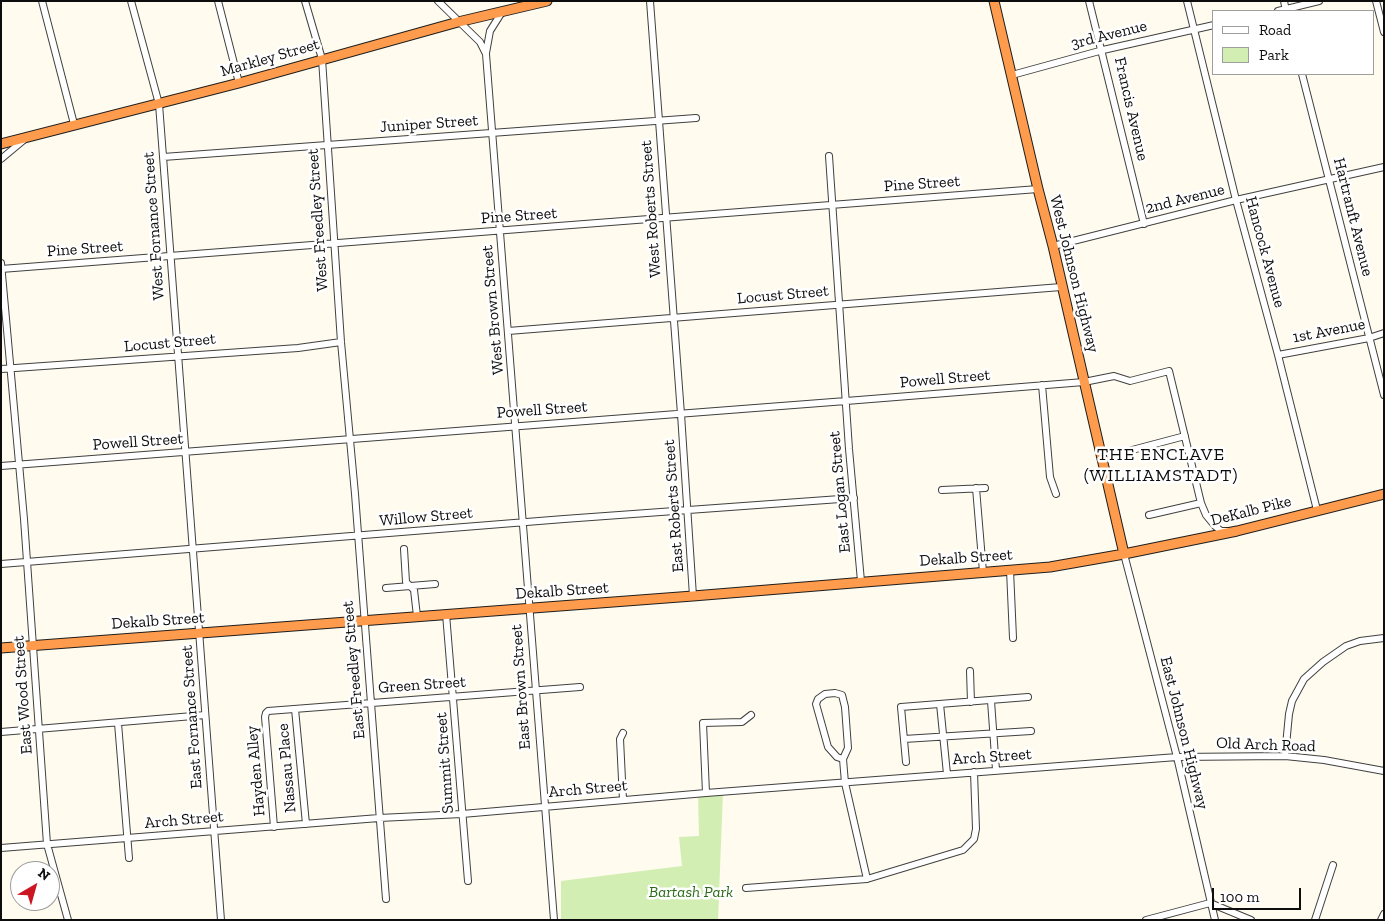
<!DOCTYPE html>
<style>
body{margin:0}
#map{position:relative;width:1385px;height:921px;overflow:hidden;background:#fffbee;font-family:"Zilla Slab",serif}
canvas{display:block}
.frame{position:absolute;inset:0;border:2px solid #0d0d0d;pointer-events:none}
.legend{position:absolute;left:1212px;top:10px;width:162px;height:65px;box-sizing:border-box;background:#fff;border:1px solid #9e9e9e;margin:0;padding:6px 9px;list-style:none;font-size:15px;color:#0d0d0d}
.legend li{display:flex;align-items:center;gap:10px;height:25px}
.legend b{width:25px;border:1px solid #9e9e9e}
.north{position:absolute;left:10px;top:861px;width:50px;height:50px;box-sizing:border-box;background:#fff;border:1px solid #9e9e9e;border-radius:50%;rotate:38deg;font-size:14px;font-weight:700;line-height:20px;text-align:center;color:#0d0d0d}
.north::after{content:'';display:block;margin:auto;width:18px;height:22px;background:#cc1622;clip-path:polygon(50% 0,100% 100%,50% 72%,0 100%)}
.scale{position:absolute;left:1212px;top:888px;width:89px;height:22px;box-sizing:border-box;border:2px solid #0d0d0d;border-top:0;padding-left:6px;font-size:15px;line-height:18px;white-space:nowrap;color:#0d0d0d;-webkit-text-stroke:4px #fff;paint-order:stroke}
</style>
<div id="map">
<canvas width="1385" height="921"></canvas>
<div class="frame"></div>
<ul class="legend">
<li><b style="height:6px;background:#fff"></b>Road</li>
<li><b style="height:14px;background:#d2eeb3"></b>Park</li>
</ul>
<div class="north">N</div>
<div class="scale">100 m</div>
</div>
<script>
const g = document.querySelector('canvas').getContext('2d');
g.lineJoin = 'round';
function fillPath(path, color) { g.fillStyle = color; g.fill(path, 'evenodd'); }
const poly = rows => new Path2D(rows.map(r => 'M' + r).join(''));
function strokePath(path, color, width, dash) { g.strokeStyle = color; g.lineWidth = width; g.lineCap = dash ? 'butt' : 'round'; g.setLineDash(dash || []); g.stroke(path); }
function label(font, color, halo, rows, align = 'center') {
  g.font = font + ' "Zilla Slab",serif'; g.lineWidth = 5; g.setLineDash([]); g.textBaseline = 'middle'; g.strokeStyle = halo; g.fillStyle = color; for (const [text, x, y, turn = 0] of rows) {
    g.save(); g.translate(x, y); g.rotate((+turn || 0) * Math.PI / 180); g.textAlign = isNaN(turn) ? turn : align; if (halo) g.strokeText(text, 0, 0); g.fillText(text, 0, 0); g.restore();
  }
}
fillPath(poly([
 [723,792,718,920,561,920,561,881,682,866,679,837,699,836,698,793]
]), '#d2eeb3');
const minor = poly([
 [42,1,74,124],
 [131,1,159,104,221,920],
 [218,1,239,83],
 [305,1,322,59,341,342,355,494,386,899],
 [438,1,480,42,486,54,554,920],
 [650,1,681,414,693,596],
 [1089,1,1144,224],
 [1187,1,1236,200,1278,355,1317,510],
 [1284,1,1286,11],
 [1376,1,1384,32],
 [1278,11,1319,1],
 [486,53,490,31,502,12],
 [1302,74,1384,395],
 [1012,75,1103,50,1214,25],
 [829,156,849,449,861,581],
 [163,157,696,118],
 [1,159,25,139],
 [1053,246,1236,200,1384,167],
 [1,263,24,519,47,844,68,920],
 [1,269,1038,189],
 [508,331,1061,287],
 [1278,355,1369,338,1384,333],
 [1,369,298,348,341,342],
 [1042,385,1050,477,1056,494],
 [1132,450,1185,436],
 [1,466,846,401,1084,382,1114,376,1130,381,1169,371,1201,503,1206,515,1215,526,1221,531,1228,531],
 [976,488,983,572],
 [942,490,985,488],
 [1149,515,1201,503],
 [404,549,406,582,414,590,417,616],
 [1124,554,1177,757,1215,920],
 [1,564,564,519,854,498],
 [1010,570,1013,638],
 [386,588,435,584],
 [446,614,468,881],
 [970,671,971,702],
 [991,701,996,770],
 [940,704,947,774],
 [295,709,306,824],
 [118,723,129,858],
 [1,732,205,715],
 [623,733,620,739,623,800],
 [904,739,1031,731],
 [1285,756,1289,714,1292,701,1304,679,1323,662,1346,646,1360,641,1384,638],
 [843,759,837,757,828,747,816,704,818,699,825,694,835,693,842,695,845,707,848,748,843,759,845,783,867,879],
 [906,762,901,707,1028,697],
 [706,793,703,723,742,722,751,715],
 [274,827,265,717,266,713,268,711,580,687],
 [1,848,379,818,462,814,706,793,1177,757,1285,756,1324,760,1384,771],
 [746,888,867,879,963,850,974,839,976,829,974,772],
 [1146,920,1210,903,1251,920],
 [1315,920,1333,865],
 [1381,920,1384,914]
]);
const highway = poly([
 [994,1,1038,189,1053,246,1124,554],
 [1,144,239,83,458,22,547,1],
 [1,648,693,596,1050,567,1124,554,1237,531,1384,494]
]);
strokePath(minor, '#404040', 8);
strokePath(highway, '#1e1e1e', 11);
strokePath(minor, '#fff', 6);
strokePath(highway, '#ff9b4c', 9);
label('16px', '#0d0d0d', '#fff', [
 ["3rd Avenue",1109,35,-14],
 ["Markley Street",270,58,-16],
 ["Francis Avenue",1131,109,77],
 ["Juniper Street",429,124,-4],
 ["Pine Street",922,184,-4],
 ["2nd Avenue",1185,199,-14],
 ["West Roberts Street",651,209,-94],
 ["Pine Street",519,216,-4],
 ["Hartranft Avenue",1353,217,76],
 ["West Freedley Street",318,220,-94],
 ["West Fornance Street",154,226,-94],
 ["Pine Street",85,249,-4],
 ["Hancock Avenue",1265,252,75],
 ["West Johnson Highway",1074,274,76],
 ["Locust Street",783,295,-5],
 ["West Brown Street",493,310,-95],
 ["1st Avenue",1329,331,-11],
 ["Locust Street",170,343,-5],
 ["Powell Street",945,379,-5],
 ["Powell Street",542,410,-4],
 ["Powell Street",138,442,-4],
 ["East Logan Street",840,492,-95],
 ["East Roberts Street",674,506,-94],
 ["DeKalb Pike",1251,511,-14],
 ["Willow Street",426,517,-5],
 ["Dekalb Street",966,558,-4],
 ["Dekalb Street",562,591,-4],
 ["Dekalb Street",158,621,-4],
 ["East Freedley Street",354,670,-95],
 ["Green Street",422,685,-4],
 ["East Brown Street",521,687,-94],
 ["East Wood Street",23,695,-94],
 ["East Fornance Street",192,717,-94],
 ["East Johnson Highway",1184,733,76],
 ["Old Arch Road",1266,745,2],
 ["Arch Street",992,757,-4],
 ["Summit Street",445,763,-94],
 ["Nassau Place",287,768,-95],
 ["Hayden Alley",256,771,-95],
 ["Arch Street",588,789,-5],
 ["Arch Street",184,820,-5]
]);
label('italic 16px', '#2a6c17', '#fff', [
 ["Bartash Park",691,892]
]);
g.letterSpacing = '1px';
label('18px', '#0d0d0d', '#fff', [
 ["THE ENCLAVE",1161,455],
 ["(WILLIAMSTADT)",1161,476]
]);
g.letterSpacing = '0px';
</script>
